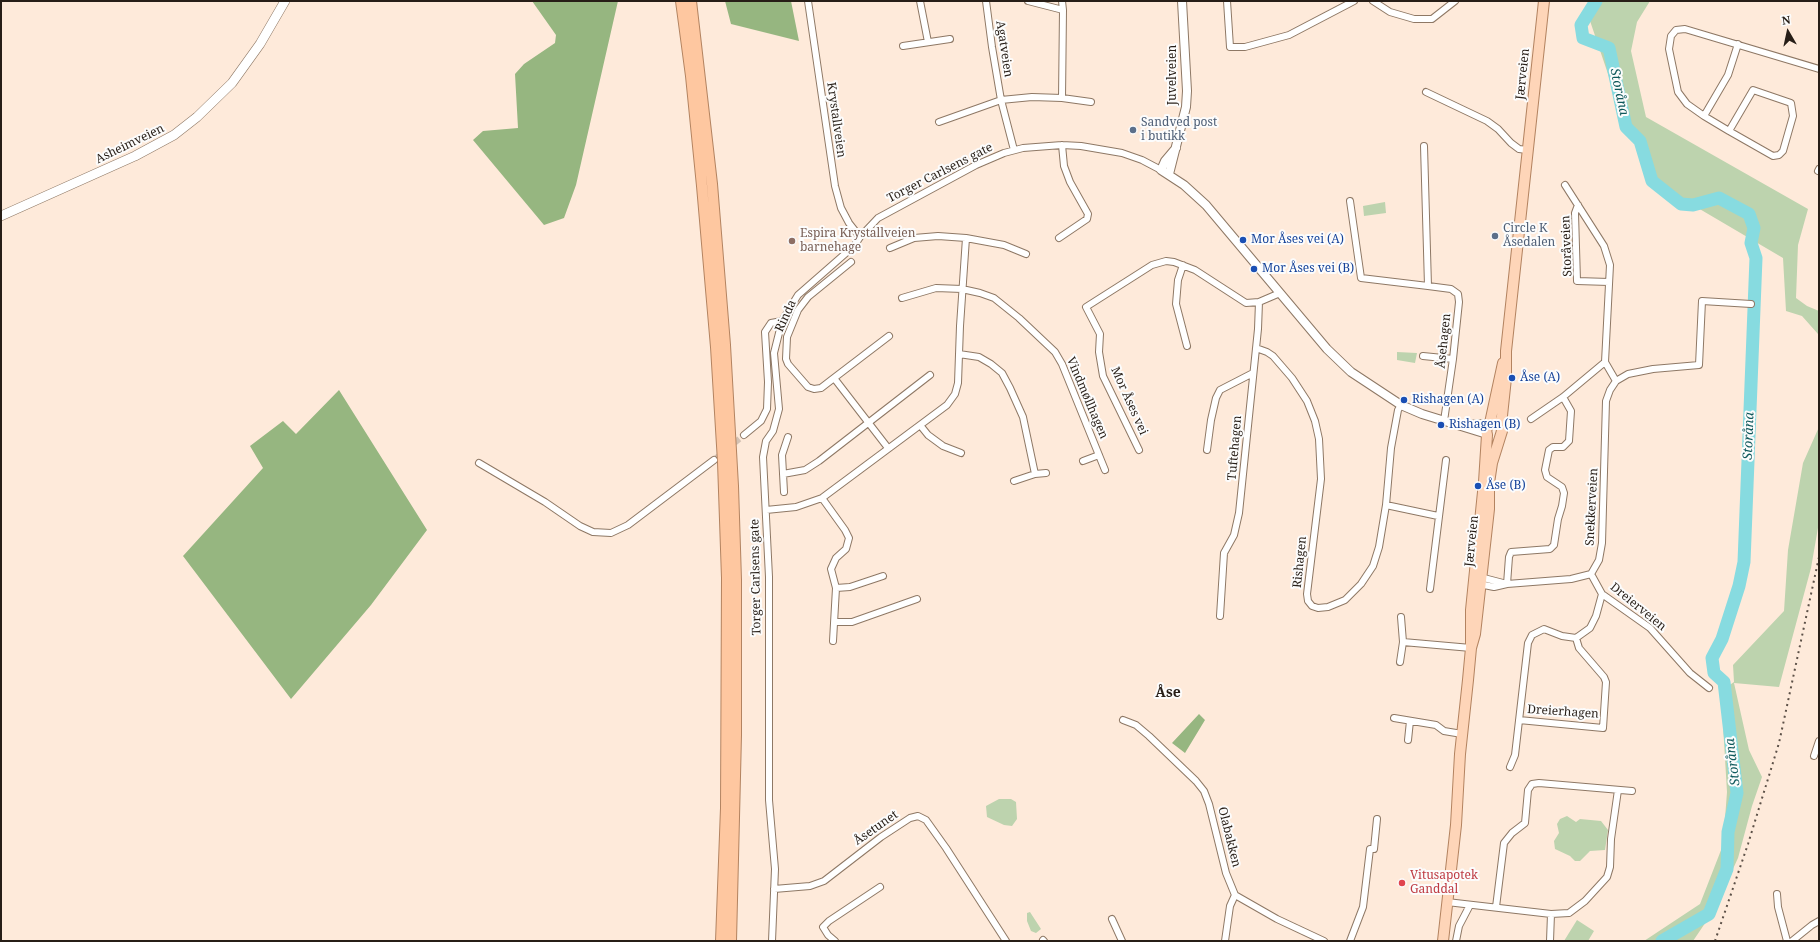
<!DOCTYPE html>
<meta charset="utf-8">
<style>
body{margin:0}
#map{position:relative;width:1820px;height:942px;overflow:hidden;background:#feeada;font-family:"Noto Serif",serif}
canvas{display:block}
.frame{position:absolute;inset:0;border:2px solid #271e17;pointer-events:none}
.north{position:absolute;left:1768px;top:12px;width:40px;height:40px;-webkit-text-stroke:3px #fcfcfc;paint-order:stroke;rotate:351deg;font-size:11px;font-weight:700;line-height:16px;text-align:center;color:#271e17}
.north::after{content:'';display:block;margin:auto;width:14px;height:18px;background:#271e17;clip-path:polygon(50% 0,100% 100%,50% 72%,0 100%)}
</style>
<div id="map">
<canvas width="1820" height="942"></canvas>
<div class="frame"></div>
<div class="north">N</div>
</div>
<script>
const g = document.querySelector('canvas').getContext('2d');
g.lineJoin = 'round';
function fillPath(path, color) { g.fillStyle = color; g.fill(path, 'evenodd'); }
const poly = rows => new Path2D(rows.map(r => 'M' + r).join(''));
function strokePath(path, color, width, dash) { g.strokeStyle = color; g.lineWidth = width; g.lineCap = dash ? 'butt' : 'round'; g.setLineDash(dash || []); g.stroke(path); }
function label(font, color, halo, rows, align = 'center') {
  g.font = font + ' "Noto Serif",serif'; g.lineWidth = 4; g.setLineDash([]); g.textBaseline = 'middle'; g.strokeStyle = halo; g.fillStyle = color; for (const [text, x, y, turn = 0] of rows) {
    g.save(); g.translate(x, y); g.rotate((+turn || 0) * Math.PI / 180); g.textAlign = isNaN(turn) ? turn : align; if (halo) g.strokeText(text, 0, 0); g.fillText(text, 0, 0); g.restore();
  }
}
fillPath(poly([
 [1594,1,1650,1,1637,22,1631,51,1646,117,1808,209,1798,245,1796,298,1807,306,1819,311,1819,339,1818,334,1802,316,1786,311,1783,258,1652,181,1644,157,1626,127,1587,12],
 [1385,202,1386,213,1364,216,1363,206],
 [1397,352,1417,353,1415,363,1397,360],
 [1819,427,1819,522,1811,568,1779,687,1734,683,1749,750,1762,777,1752,806,1738,858,1714,910,1693,941,1644,941,1700,904,1723,845,1727,792,1721,691,1734,682,1733,665,1784,611,1788,550,1803,463],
 [999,799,1011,799,1016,802,1017,819,1012,826,1004,825,987,817,986,806],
 [1567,816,1576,822,1580,819,1601,821,1608,830,1605,850,1590,851,1580,861,1575,861,1570,856,1555,849,1554,841,1559,833,1557,824,1560,819],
 [1030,912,1041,929,1036,933,1031,931,1027,921,1027,913],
 [1577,920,1594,931,1588,941,1564,941]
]), '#bdd3ae');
fillPath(poly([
 [532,1,618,1,576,185,564,218,544,225,473,140,483,131,518,128,515,74,524,64,555,43,556,35],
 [725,1,791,1,799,41,731,24],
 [339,390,427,530,371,605,291,699,183,556,263,468,250,446,283,421,296,434],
 [1199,714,1205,720,1185,753,1172,743]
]), '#96b680');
strokePath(poly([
 [1596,1,1581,25,1583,38,1609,48,1626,127,1640,141,1652,181,1681,204,1693,205,1719,198,1749,214,1754,228,1751,243,1756,258,1744,562,1739,586,1722,639,1712,658,1714,673,1724,682,1737,793,1728,832,1727,869,1709,914,1662,941]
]), '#87dbe0', 13);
strokePath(poly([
 [714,460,744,435]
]), '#d3c1b3', 6, [6, 3]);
const minor = poly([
 [808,1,835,186,841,208,849,223,860,237],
 [920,1,928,42],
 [986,1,992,47,1001,100,1014,150],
 [1062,1,1063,10],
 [1227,1,1230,47,1245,47,1289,35,1354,1],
 [1373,1,1390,12,1414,19,1432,19,1455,1],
 [903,46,950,39],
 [1426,92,1487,121,1498,129,1511,143,1519,149,1527,150],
 [1062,98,1091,102],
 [1704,116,1728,75,1738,44],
 [939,122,1001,100,1032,97,1062,98,1063,10,1028,1],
 [1729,131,1753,90,1791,103,1793,116,1783,151,1779,155,1773,156,1729,131,1704,116,1687,104,1678,92,1669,49,1671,36,1676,30,1685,29,1819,69],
 [1424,146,1428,286,1451,289,1458,294,1459,302,1453,359,1444,421],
 [1818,171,1819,169],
 [1350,201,1361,278,1428,286],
 [1578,205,1575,213,1577,281,1609,282],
 [1059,238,1087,219,1088,214,1070,182,1064,166,1062,145],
 [890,248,914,238,938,236,966,238,1004,245,1026,254],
 [851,262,808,297,798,310,787,337,786,359,788,364,808,387,814,389,821,388,834,378,888,448],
 [1183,265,1178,280,1176,304,1187,346],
 [902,298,936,288,962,289,980,293,994,298,1019,318,1055,352,1062,364,1105,470],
 [1256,348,1267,352,1273,356,1292,378,1307,401,1315,421,1319,439,1321,479,1307,594,1308,601,1312,606,1318,608,1328,607,1345,600,1361,584,1373,566,1379,547,1386,505,1391,448,1398,410,1401,405],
 [959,354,979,357,991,364,1002,373,1010,388,1023,417,1035,474,1014,481],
 [1423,356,1453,359],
 [834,378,889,336],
 [1616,381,1628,374,1653,369,1699,365,1702,301,1751,304],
 [1531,419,1563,397,1605,362],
 [920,425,928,435,943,446,961,453],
 [744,435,761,421,767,409,768,382,765,332,771,323,782,321],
 [1139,450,1103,376,1099,352,1100,334,1086,307,1152,265,1166,261,1174,262,1195,270,1246,303,1259,302],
 [1207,450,1211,420,1216,398,1220,390,1253,373],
 [1083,461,1099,455],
 [479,463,545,502,580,526,593,532,611,533,628,525,714,460],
 [783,474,805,470,819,461,930,375],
 [1035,474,1046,473],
 [784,492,782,455,788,437],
 [822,498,845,530,849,538,846,549,836,558,831,569,836,588,833,641],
 [1386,505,1438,516],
 [766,510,796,507,822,498,947,405,955,394,958,383,960,326,966,238],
 [1591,574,1602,594,1650,628,1690,673,1709,688],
 [1480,577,1507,584],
 [1479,584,1494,587,1507,584,1571,579,1591,574,1599,560,1602,543,1606,401,1610,390,1616,381,1605,362,1610,265,1604,246,1565,185],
 [1507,584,1509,557,1511,552,1550,549,1554,545,1558,519,1562,506,1564,493,1562,487,1547,477,1545,470,1549,450,1553,447,1563,447,1569,441,1571,411,1563,397],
 [836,588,850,587,883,576],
 [1430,589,1446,460],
 [1220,616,1224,553,1234,535,1239,513,1258,329,1259,302,1280,293],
 [834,622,852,622,917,599],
 [1403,642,1471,648],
 [1400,662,1403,642,1401,617],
 [1394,718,1436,725,1444,731,1462,734],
 [1123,720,1136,725,1149,736,1196,781,1204,791,1209,804,1226,873,1235,895,1277,919,1324,941],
 [1519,720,1603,728,1606,682,1604,677,1579,648,1576,638],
 [1408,740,1410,721],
 [1814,756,1819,741],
 [1510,767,1515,755,1528,643,1532,635,1544,629,1562,636,1576,638,1590,628,1596,616,1602,594],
 [774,889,810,886,824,881,881,837,910,818,918,816,926,820,946,848,1006,941],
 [1777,894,1778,907,1787,941],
 [1447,902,1551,914,1569,913,1585,901,1607,877,1610,867,1611,839,1618,790],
 [1496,907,1504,843,1512,833,1525,823,1528,790,1532,784,1539,783,1632,791],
 [1112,919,1122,941],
 [1043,940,1044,941],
 [772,941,775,869,769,800,769,577,763,457,766,441,773,431,779,409,774,353,782,321,798,295,854,246,860,237,878,218,976,165,1004,153,1023,148,1062,145,1081,146,1122,153,1142,160,1161,170],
 [835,941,828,935,823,927,829,921,880,887],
 [1225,941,1230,906,1235,895],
 [1350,941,1363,907,1370,849,1374,849,1377,819],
 [1456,941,1459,926,1470,905],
 [1550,941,1551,914],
 [1792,941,1812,925,1819,921]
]);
const tertiary = poly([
 [1176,148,1165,161,1161,170,1184,185,1206,205,1327,349,1351,372,1401,405,1422,414,1487,434],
 [1169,174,1186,107,1187,91,1182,1],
 [1462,425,1489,424]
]);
const secondary = poly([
 [1,216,135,156,174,135,197,117,232,83,260,44,285,1]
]);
const primary = poly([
 [1490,423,1503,363],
 [1501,425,1506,378,1506,351,1544,1],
 [1443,941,1456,825,1460,754,1468,680,1471,648,1475,634,1489,509,1489,483,1492,463,1502,431,1501,425,1495,422,1489,424,1486,430,1487,435,1484,482,1471,610,1471,648]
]);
const trunk = poly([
 [681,1,691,76,702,186,716,347,723,462,727,578,726,808,721,941],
 [691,1,712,184,725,345,733,486,736,580,736,735,731,941]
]);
strokePath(minor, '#8e7865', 8);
strokePath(tertiary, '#8e7865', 10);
strokePath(secondary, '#8e7865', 10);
strokePath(primary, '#b38360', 12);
strokePath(trunk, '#b38360', 12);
strokePath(minor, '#fff', 6);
strokePath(tertiary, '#fff', 8);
strokePath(secondary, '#fff', 9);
strokePath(primary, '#fed5b8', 10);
strokePath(trunk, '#fec7a0', 10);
strokePath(poly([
 [1715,941,1748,844,1779,743,1819,557]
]), '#5c5047', 2, [2, 4]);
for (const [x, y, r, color] of [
 [1133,130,4,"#5c6f8a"],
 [1495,236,4,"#5c6f8a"],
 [1243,240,4,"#1a4fb4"],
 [792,241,4,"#8d6e63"],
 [1254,269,4,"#1a4fb4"],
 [1512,378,4,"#1a4fb4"],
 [1404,400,4,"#1a4fb4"],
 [1441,425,4,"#1a4fb4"],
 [1478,486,4,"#1a4fb4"],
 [1402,883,4,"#e0444e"]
]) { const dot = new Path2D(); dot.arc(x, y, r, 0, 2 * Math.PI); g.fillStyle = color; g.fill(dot); strokePath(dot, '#fcfcfc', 1.5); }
label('12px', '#271e17', '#fcfcfc', [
 ["Agatveien",1004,49,81],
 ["Jærveien",1523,74,-84],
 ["Juvelveien",1173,75,-90],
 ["Krystallveien",836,120,82],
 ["Asheimveien",130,144,-26],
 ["Torger Carlsens gate",940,173,-27],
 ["Storåveien",1567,246,-92],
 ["Rinda",786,316,-65],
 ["Åsehagen",1444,341,-84],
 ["Vindmøllhagen",1087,398,67],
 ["Mor Åses vei",1129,401,66],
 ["Tuftehagen",1235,448,-85],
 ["Snekkerveien",1592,507,-87],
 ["Jærveien",1472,541,-84],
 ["Rishagen",1300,562,-84],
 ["Torger Carlsens gate",756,577,-91],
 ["Dreierveien",1638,607,39],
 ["Dreierhagen",1563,712,4],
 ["Åsetunet",876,828,-35],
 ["Olabakken",1229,837,76]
]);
label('12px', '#4e5e75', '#fcfcfc', [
 ["Sandved post",1141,123],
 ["i butikk",1141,137],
 ["Circle K",1503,229],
 ["Åsedalen",1503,243]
], 'left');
label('12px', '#785e54', '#fcfcfc', [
 ["Espira Krystallveien",800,234],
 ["barnehage",800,248]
], 'left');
label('12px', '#164399', '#fcfcfc', [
 ["Mor Åses vei (A)",1251,240],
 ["Mor Åses vei (B)",1262,269],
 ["Åse (A)",1520,378],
 ["Rishagen (A)",1412,400],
 ["Rishagen (B)",1449,425],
 ["Åse (B)",1486,486]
], 'left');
label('12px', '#be3a42', '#fcfcfc', [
 ["Vitusapotek",1410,876],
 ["Ganddal",1410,890]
], 'left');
label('italic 13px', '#0f595c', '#fcfcfc', [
 ["Storåna",1619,92,78],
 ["Storåna",1749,436,-88],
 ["Storåna",1733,762,-97]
]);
label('bold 14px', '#271e17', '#fcfcfc', [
 ["Åse",1168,693]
]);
</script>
